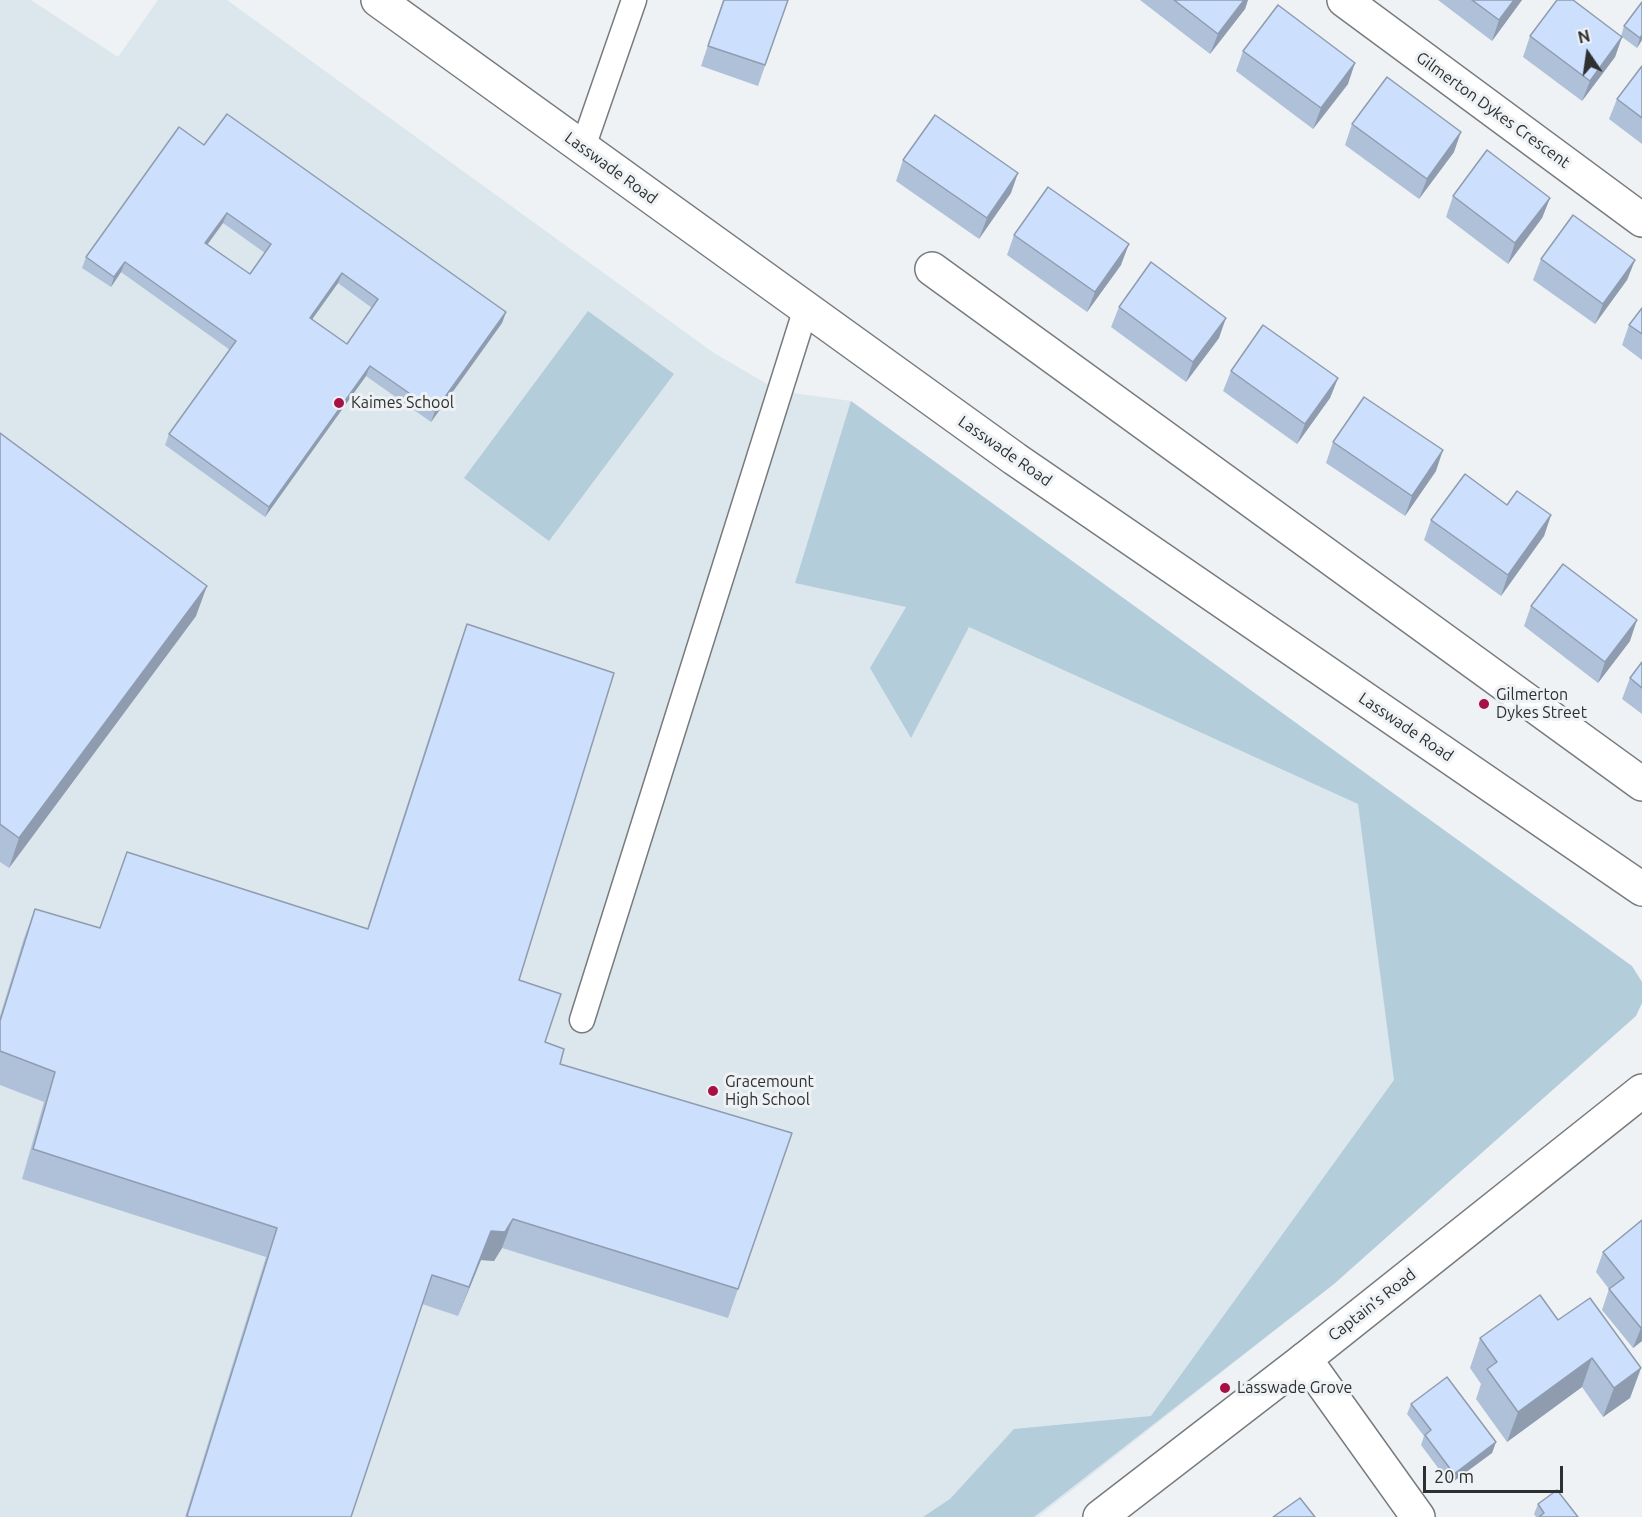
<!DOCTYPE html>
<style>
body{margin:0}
#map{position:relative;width:1642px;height:1517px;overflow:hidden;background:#eef2f4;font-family:Ubuntu,sans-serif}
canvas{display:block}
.north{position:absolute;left:1558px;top:24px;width:60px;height:60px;-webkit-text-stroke:4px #eef2f4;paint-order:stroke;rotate:347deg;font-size:16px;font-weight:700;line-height:24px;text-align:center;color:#2e2f30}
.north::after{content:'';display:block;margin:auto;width:21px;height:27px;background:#2e2f30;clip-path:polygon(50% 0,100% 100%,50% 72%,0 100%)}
.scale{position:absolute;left:1423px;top:1466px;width:140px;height:27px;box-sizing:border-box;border:3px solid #2e2f30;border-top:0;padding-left:8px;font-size:18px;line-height:21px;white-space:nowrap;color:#2e2f30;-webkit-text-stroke:4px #eef2f4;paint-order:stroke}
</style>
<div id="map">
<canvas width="1642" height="1517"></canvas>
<div class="north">N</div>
<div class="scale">20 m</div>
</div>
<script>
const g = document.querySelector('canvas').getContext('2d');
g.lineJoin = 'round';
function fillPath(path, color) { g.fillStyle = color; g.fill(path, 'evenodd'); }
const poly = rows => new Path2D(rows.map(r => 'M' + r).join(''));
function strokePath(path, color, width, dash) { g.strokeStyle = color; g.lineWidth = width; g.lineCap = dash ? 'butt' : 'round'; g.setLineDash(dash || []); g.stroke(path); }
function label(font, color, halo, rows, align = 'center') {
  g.font = font + ' Ubuntu,sans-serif'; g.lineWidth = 6; g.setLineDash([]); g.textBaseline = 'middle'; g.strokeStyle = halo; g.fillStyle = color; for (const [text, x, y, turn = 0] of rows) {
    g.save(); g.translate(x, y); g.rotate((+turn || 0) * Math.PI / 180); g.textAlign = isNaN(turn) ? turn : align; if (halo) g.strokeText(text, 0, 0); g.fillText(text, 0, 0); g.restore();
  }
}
fillPath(poly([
 [0,0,31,0,118,57,158,0,227,0,714,353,779,391,851,401,1523,887,1334,1284,1038,1517,0,1517]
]), '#dce7ed');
fillPath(poly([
 [588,311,674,374,549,541,464,478],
 [851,401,1632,966,1642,982,1642,1003,1636,1016,1334,1284,1034,1517,923,1517,950,1499,1014,1429,1151,1416,1394,1080,1358,804,969,627,911,738,870,668,906,607,795,583]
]), '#b4cddb');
const service = poly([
 [583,147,634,0],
 [582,1020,806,308]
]);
const minor = poly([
 [1344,0,1642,220],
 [932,269,1642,784],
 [1305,1359,1418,1517]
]);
const tertiary = poly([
 [378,0,1015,459,1642,889]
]);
const secondary = poly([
 [1100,1517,1305,1359,1642,1091]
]);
strokePath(service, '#787b7d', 27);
strokePath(minor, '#787b7d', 36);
strokePath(tertiary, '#787b7d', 36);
strokePath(secondary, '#787b7d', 36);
strokePath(service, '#fff', 24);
strokePath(minor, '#fff', 33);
strokePath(tertiary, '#fff', 33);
strokePath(secondary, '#fff', 33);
fillPath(poly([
 [723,0,788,0,758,86,701,66],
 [1140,0,1248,0,1245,9,1210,54],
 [1438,0,1522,0,1492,41],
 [1642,2,1642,40,1637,48,1622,37,1615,57,1582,101,1523,57,1530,36,1621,36,1624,26],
 [1243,51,1348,84,1313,129,1236,71],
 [1642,66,1642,144,1609,119,1617,99],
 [1352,124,1454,152,1419,199,1345,145],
 [204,145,506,312,502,323,431,422,366,376,265,517,165,445,169,434,230,350,121,272,111,287,82,268,86,257],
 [223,223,265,253,250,274,208,244],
 [338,283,372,308,347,344,312,319],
 [903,160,1011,193,979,239,896,181],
 [1453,196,1550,198,1542,218,1508,264,1446,217],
 [1014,235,1121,265,1087,312,1007,255],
 [1541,259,1635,260,1627,280,1595,324,1533,280],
 [1119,307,1219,338,1186,382,1111,327],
 [1642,308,1642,360,1622,345,1629,325],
 [1231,371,1338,378,1330,398,1297,444,1223,391],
 [0,433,196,616,9,868,0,862],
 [1333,442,1436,471,1405,516,1326,463],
 [1507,505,1551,515,1544,536,1501,596,1424,540,1431,520],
 [1531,606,1630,641,1598,683,1524,626],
 [467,624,519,980,545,1042,560,1064,738,1289,728,1318,502,1248,494,1261,481,1260,458,1316,422,1304,351,1517,185,1517,266,1257,22,1179,44,1102,0,1085,0,1016,24,938,35,909,100,928,367,929,456,654],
 [1642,662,1642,714,1622,699,1630,678],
 [1642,1220,1642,1341,1633,1348,1602,1310,1609,1289,1596,1272,1603,1252],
 [1558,1320,1641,1368,1630,1398,1603,1417,1582,1387,1507,1442,1476,1399,1481,1384,1470,1368,1480,1338],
 [1411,1404,1496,1442,1492,1453,1450,1484,1421,1445,1424,1436,1407,1414],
 [1538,1504,1578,1517,1536,1517,1534,1514]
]), '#afc0d9');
fillPath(poly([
 [1244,0,1248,0,1245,9,1210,54,1218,34],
 [1514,0,1522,0,1492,41,1499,20],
 [1642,35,1642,40,1637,48,1640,38],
 [1622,37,1615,57,1582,101,1590,81],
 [1355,63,1348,84,1313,129,1321,108],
 [1461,132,1454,152,1419,199,1427,179],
 [1018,173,1011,193,979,239,987,218],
 [1550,198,1542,218,1508,264,1515,243],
 [227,213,223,223,201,253,205,243],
 [1129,244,1121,265,1087,312,1095,292],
 [1635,260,1627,280,1595,324,1603,304],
 [125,262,121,272,111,287,114,277],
 [342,273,338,283,306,328,310,318],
 [506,312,502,323,431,422,435,411],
 [1226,318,1219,338,1186,382,1193,362],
 [370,366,366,376,265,517,269,507],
 [1338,378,1330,398,1297,444,1305,424],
 [1443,450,1436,471,1405,516,1412,496],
 [1551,515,1544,536,1501,596,1508,575],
 [207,586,196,616,9,868,19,838],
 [1637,620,1630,641,1598,683,1605,662],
 [513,1219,502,1248,494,1261,481,1260,458,1316,491,1231],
 [1642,1327,1642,1341,1633,1348,1641,1328],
 [1592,1358,1582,1387,1507,1442,1518,1412],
 [1641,1368,1630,1398,1603,1417,1614,1388],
 [1496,1442,1492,1453,1450,1484,1454,1474]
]), '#8f9cb0');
const building = poly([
 [724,0,788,0,765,65,708,46,724,0],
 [1174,0,1244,0,1218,34,1174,0],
 [1472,0,1514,0,1499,20,1472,0],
 [1557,0,1573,0,1622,37,1590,81,1530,36,1557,0],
 [1642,2,1642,35,1640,38,1624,26,1642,2],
 [1278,5,1355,63,1321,108,1243,51,1278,5],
 [1642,66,1642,118,1617,99,1642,66],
 [1387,77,1461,132,1427,179,1352,124,1387,77],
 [227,114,506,312,435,411,370,366,269,507,169,434,236,341,125,262,114,277,86,257,179,127,204,145,227,114],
 [227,213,271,244,250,274,205,243,227,213],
 [342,273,378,299,347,344,310,318,342,273],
 [935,115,1018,173,987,218,903,160,935,115],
 [1487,150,1550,198,1515,243,1453,196,1487,150],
 [1048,187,1129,244,1095,292,1014,235,1048,187],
 [1573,215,1635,260,1603,304,1541,259,1573,215],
 [1151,262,1226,318,1193,362,1119,307,1151,262],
 [1642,308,1642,334,1629,325,1642,308],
 [1263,325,1338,378,1305,424,1231,371,1263,325],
 [1364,397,1443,450,1412,496,1333,442,1364,397],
 [0,433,207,586,19,838,0,824,0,433],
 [1465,474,1507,505,1517,491,1551,515,1508,575,1431,520,1465,474],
 [1563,564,1637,620,1605,662,1531,606,1563,564],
 [467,624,614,673,519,980,561,994,545,1042,564,1049,560,1064,792,1133,738,1289,513,1219,505,1232,491,1231,469,1287,432,1275,351,1517,189,1517,187,1516,277,1228,33,1149,55,1072,0,1051,0,1021,35,909,100,928,127,852,368,929,467,624],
 [1642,662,1642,688,1630,678,1642,662],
 [1642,1220,1642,1327,1641,1328,1609,1289,1624,1278,1603,1252,1642,1220],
 [1540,1295,1558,1320,1590,1298,1641,1368,1614,1388,1592,1358,1518,1412,1487,1369,1497,1362,1480,1338,1540,1295],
 [1447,1377,1496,1442,1454,1474,1425,1435,1431,1430,1411,1404,1447,1377],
 [1557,1490,1578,1517,1539,1517,1544,1513,1538,1504,1557,1490],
 [1300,1498,1315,1517,1273,1517,1300,1498]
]);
fillPath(building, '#ccdffc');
strokePath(building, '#8f9cb0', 1.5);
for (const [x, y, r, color] of [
 [339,403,6,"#a71043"],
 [1484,704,6,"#a71043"],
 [713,1091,6,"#a71043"],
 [1225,1388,6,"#a71043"]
]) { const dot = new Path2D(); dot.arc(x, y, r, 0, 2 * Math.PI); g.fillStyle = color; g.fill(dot); strokePath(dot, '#eef2f4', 2); }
label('16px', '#2e2f30', '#eef2f4', [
 ["Gilmerton Dykes Crescent",1493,110,36],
 ["Lasswade Road",611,168,36],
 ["Lasswade Road",1005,451,35],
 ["Lasswade Road",1406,727,34],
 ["Captain's Road",1372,1305,-38]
]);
label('16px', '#2e2f30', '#eef2f4', [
 ["Kaimes School",351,403],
 ["Gilmerton",1496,695],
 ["Dykes Street",1496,713],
 ["Gracemount",725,1082],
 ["High School",725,1100],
 ["Lasswade Grove",1237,1388]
], 'left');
</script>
